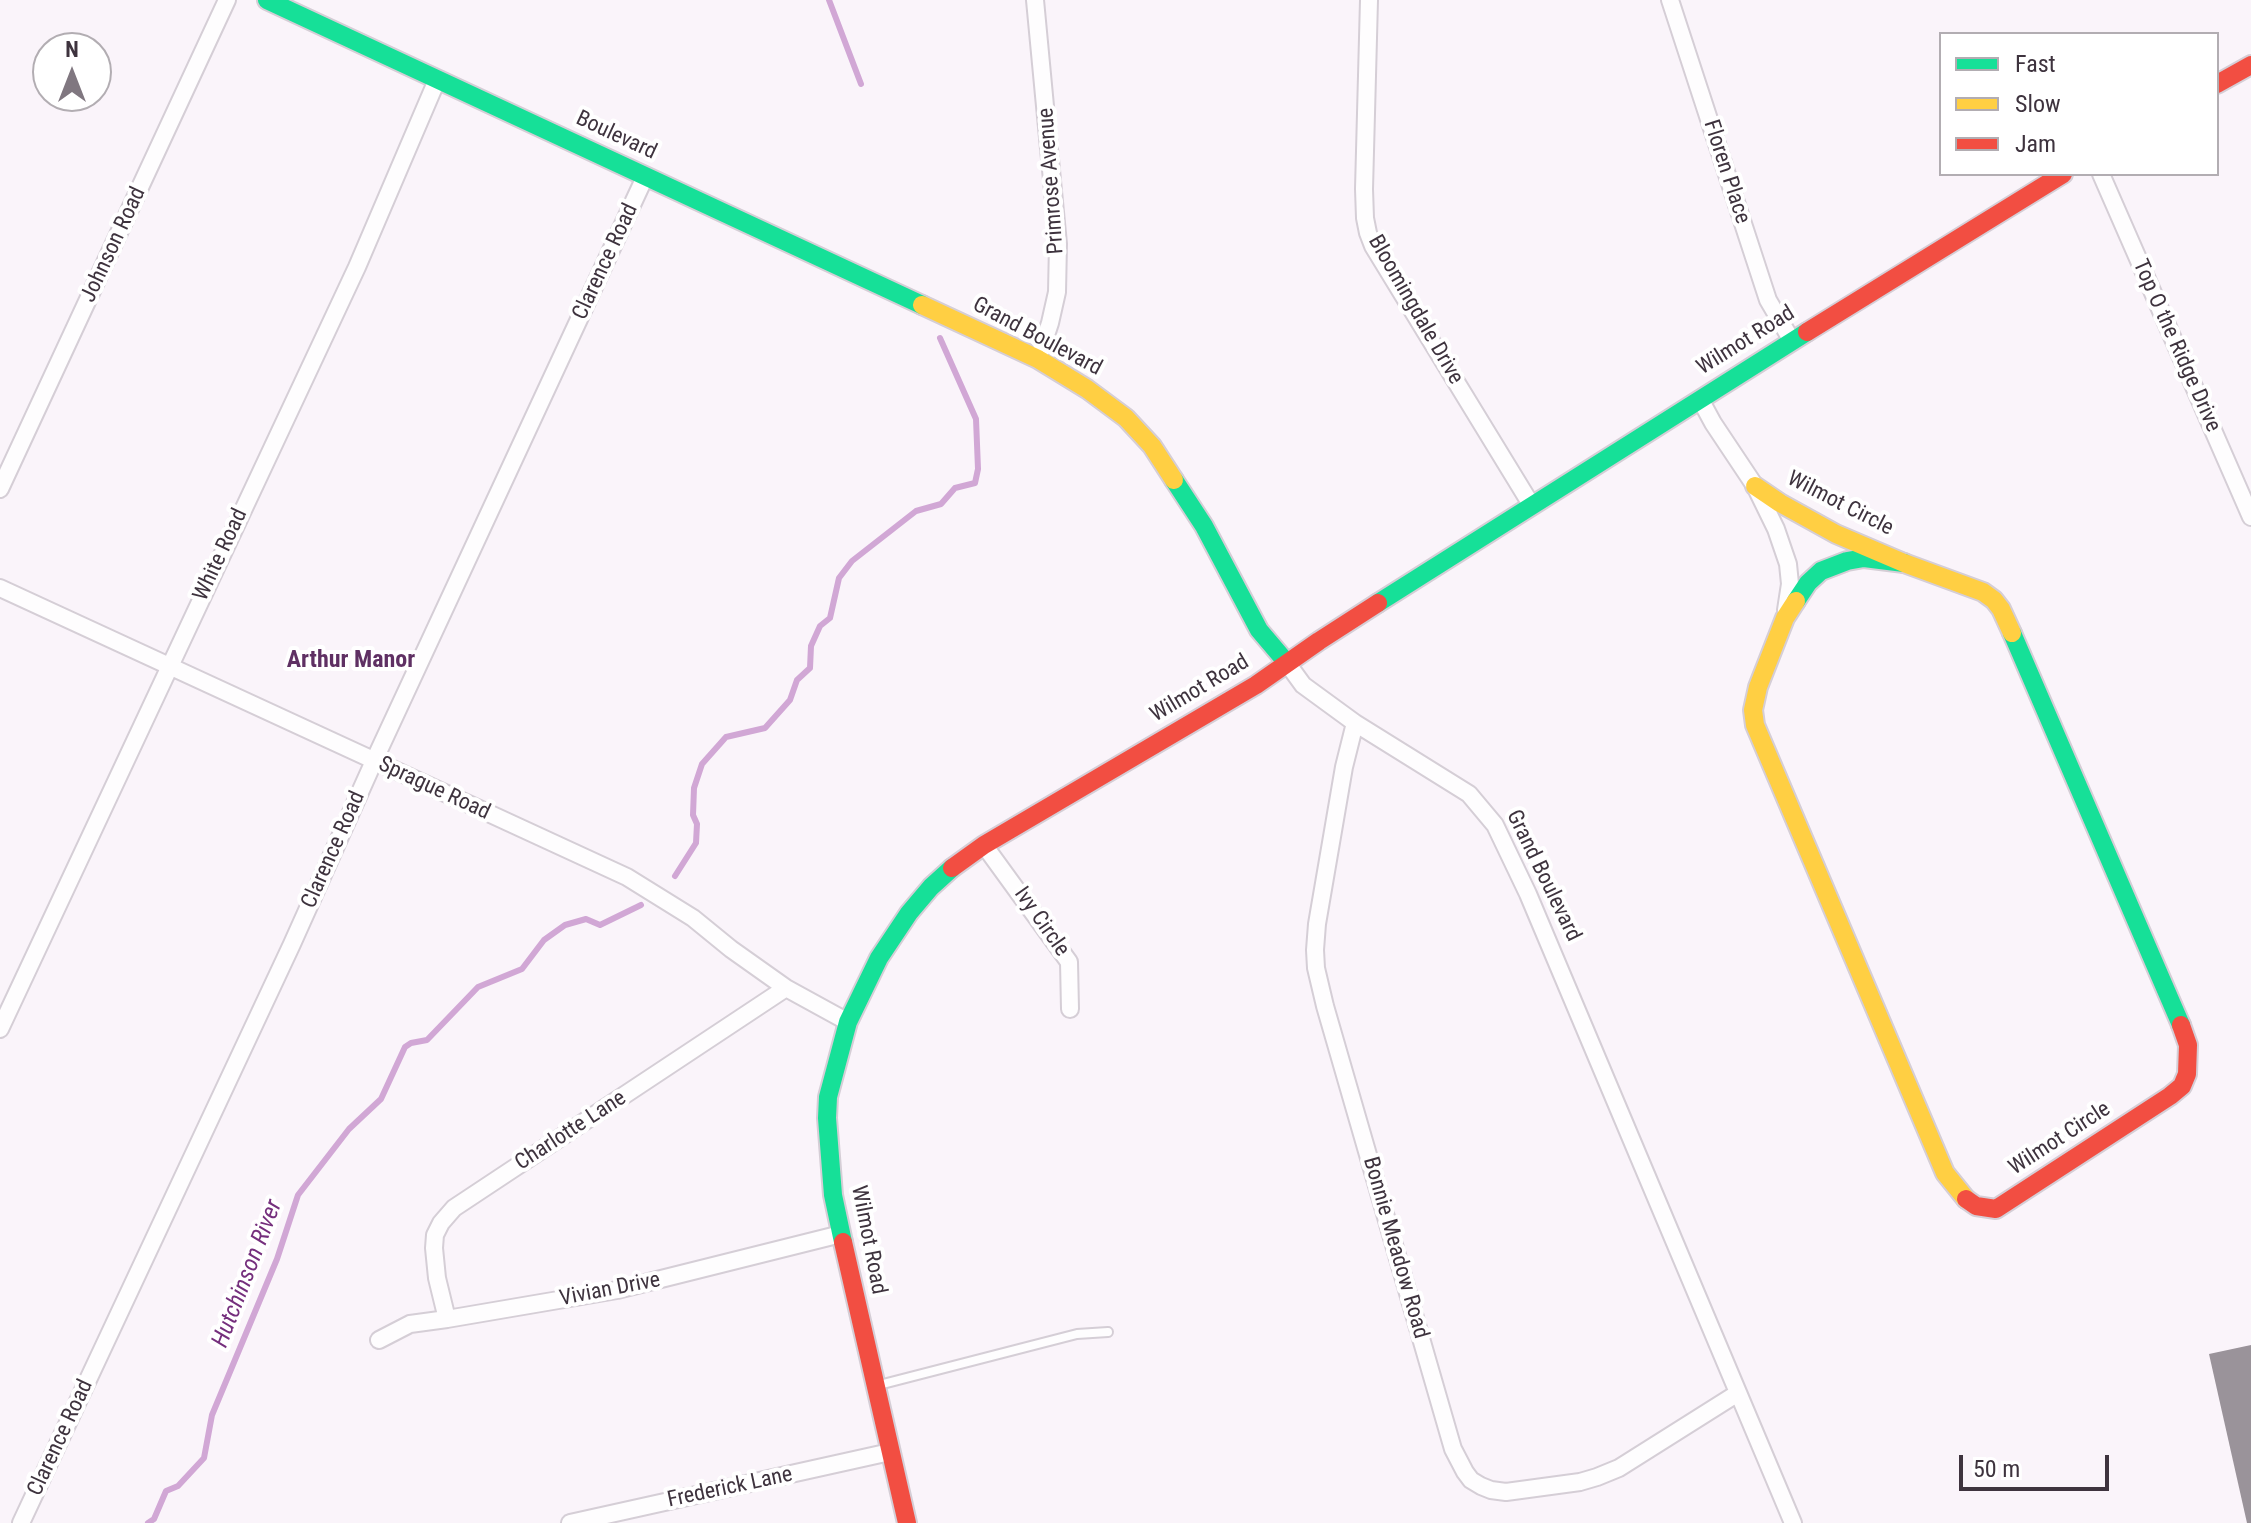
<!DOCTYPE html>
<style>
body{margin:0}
#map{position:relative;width:2251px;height:1523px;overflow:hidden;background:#faf4fa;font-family:"Roboto Condensed",sans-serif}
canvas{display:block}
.legend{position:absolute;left:1939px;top:32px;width:280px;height:144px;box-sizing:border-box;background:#fff;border:2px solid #b2adb2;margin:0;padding:10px 14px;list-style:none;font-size:24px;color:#3e333e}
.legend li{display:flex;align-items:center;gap:16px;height:40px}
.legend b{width:40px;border:2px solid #b2adb2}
.north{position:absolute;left:32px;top:32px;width:80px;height:80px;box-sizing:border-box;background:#fff;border:2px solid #b2adb2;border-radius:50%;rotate:0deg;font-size:22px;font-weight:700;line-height:32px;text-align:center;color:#3e333e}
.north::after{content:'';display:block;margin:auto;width:28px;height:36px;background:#807780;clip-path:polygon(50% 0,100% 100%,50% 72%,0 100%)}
.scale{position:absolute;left:1959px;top:1455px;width:150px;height:36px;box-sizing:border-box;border:4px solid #3e333e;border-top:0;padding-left:10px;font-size:24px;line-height:28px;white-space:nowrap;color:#3e333e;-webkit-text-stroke:6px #fff;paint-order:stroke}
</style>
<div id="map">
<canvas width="2251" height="1523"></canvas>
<ul class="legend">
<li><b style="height:10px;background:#16e098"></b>Fast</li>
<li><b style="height:10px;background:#ffcf43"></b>Slow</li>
<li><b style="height:10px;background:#f24e42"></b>Jam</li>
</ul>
<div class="north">N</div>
<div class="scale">50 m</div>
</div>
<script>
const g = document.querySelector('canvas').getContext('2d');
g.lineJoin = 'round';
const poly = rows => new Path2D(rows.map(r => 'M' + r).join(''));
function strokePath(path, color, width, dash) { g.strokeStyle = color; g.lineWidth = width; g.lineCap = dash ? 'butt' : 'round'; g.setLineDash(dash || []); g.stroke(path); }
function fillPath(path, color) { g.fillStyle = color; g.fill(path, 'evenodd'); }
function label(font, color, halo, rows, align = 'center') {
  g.font = font + ' "Roboto Condensed",sans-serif'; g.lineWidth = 8; g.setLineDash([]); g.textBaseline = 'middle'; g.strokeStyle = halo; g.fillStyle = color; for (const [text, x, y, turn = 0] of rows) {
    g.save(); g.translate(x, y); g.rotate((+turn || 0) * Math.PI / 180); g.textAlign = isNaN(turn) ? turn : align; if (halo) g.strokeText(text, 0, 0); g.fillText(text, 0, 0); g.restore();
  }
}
strokePath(poly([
 [829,0,861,84],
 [675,876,696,843,697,824,693,815,694,788,702,764,726,737,765,728,790,700,797,680,810,668,811,646,820,626,830,618,839,578,852,561,916,511,941,504,955,488,975,483,978,469,976,419,940,338],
 [148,1523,154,1519,166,1491,178,1486,204,1458,212,1415,277,1259,298,1195,349,1129,381,1099,405,1047,411,1043,427,1040,478,987,522,969,544,940,565,925,586,919,600,925,641,905]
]), '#d1a7d5', 6);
fillPath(poly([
 [2251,1345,2251,1523,2247,1523,2209,1354]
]), '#9a939a');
const lane = poly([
 [879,1385,1077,1334,1108,1332]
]);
const street = poly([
 [1035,0,1058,244,1057,292,1050,323,1038,359],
 [1369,0,1364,189,1365,218,1368,233,1373,246,1532,506],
 [1670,0,1768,300,1792,341],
 [2101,174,2251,517],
 [1700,399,1713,423,1755,486,1776,529,1788,564,1790,584,1786,610],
 [0,489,227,0],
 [0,588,627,877,693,918,731,949,786,988,848,1022],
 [1287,663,1303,685,1355,723,1469,794,1495,825,1528,894,1793,1523],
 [1355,723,1344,767,1317,924,1315,950,1316,968,1325,1006,1453,1449,1465,1472,1471,1480,1481,1486,1491,1490,1506,1492,1580,1482,1597,1477,1619,1468,1738,1393],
 [984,845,1069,962,1070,1009],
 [0,1029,357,267,437,80],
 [447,1319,437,1278,434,1248,435,1235,441,1223,454,1208,786,988],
 [379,1340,410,1324,447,1319,617,1290,841,1234],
 [21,1523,292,944,374,761,645,177],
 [570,1523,890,1452]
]);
const fast = poly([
 [267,0,922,305],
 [1174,480,1204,526,1259,630,1287,663],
 [1796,601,1808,583,1821,571,1847,561,1864,558,1904,563],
 [1378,603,1807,332],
 [2012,633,2181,1025],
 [843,1242,833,1195,827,1118,828,1097,848,1022,879,958,909,913,931,887,952,868]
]);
const slow = poly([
 [922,305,1038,359,1087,389,1126,418,1152,446,1174,480],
 [1755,486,1780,503,1836,534,1904,563,1983,592,1994,600,2001,609,2012,633],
 [1796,601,1785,618,1758,687,1753,710,1755,725,1945,1173,1966,1199]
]);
const jam = poly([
 [2217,84,2251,65],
 [1807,332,2063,174],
 [952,868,984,845,1256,685,1319,641,1378,603],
 [1966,1199,1976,1206,1996,1209,2170,1096,2182,1086,2187,1074,2188,1045,2181,1025],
 [843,1242,907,1523]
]);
strokePath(lane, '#d5ced6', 12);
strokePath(street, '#d5ced6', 20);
strokePath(fast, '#d5ced6', 22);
strokePath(slow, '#d5ced6', 22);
strokePath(jam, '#d5ced6', 22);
strokePath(lane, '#fefdfe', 8);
strokePath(street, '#fefdfe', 16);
strokePath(fast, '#16e098', 18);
strokePath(slow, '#ffcf43', 18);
strokePath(jam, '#f24e42', 18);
label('22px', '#3e333e', '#fff', [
 ["Boulevard",616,136,25],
 ["Floren Place",1726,172,72],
 ["Primrose Avenue",1052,181,-94],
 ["Johnson Road",114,245,-65],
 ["Clarence Road",606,262,-65],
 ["Bloomingdale Drive",1415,310,60],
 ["Grand Boulevard",1037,337,28],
 ["Wilmot Road",1746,341,-32],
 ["Top O the Ridge Drive",2176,346,66],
 ["Wilmot Circle",1840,504,27],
 ["White Road",221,555,-65],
 ["Wilmot Road",1200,689,-31],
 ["Sprague Road",434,789,25],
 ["Clarence Road",334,850,-66],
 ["Grand Boulevard",1543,876,64],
 ["Ivy Circle",1041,922,55],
 ["Charlotte Lane",571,1131,-33],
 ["Wilmot Circle",2060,1139,-33],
 ["Wilmot Road",868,1240,79],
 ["Bonnie Meadow Road",1395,1248,74],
 ["Vivian Drive",610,1290,-11],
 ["Clarence Road",61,1438,-65],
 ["Frederick Lane",730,1488,-12]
]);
label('bold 24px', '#5f3063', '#fff', [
 ["Arthur Manor",351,661]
]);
label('italic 24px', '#752f7d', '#fff', [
 ["Hutchinson River",248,1274,-69]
]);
</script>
